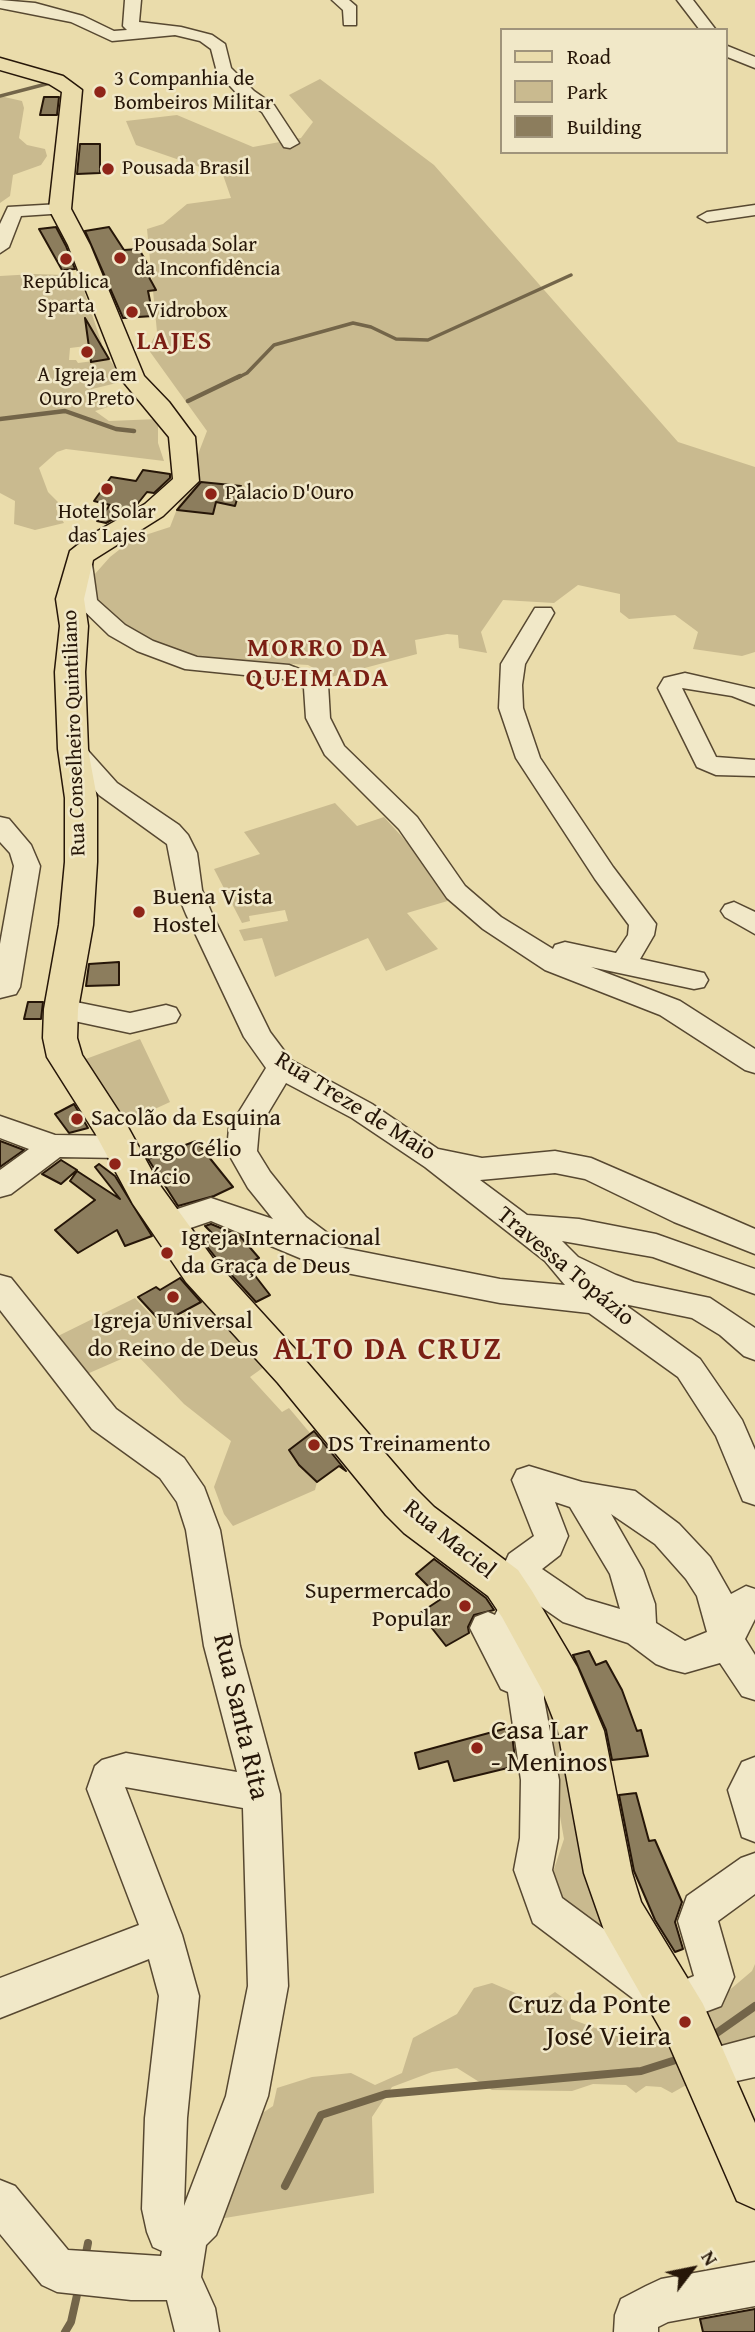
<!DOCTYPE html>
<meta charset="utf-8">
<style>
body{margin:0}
#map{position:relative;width:755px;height:2332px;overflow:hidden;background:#eadcab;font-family:"Gentium Book Plus",serif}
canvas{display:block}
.legend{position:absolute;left:500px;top:28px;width:228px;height:126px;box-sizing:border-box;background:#f1e8c8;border:2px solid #a0947b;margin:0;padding:9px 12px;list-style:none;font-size:21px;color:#261608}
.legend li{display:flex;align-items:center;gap:14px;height:35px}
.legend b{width:35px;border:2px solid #a0947b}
.north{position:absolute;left:657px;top:2234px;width:70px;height:70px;-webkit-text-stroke:5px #f1e8c8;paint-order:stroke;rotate:58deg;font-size:19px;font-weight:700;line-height:28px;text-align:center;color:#261608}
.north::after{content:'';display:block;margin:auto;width:24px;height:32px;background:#261608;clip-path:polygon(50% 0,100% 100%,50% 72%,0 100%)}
</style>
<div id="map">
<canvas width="755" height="2332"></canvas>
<ul class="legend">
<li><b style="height:9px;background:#eadcab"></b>Road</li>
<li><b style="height:19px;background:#c9ba8f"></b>Park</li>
<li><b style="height:19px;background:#8c7d5d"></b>Building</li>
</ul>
<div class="north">N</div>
</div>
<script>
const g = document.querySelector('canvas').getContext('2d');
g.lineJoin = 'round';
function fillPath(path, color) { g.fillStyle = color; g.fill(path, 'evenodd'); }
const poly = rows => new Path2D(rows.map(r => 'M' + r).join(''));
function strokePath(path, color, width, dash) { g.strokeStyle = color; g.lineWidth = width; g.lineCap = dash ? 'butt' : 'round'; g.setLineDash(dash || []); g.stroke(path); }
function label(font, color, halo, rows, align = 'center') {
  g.font = font + ' "Gentium Book Plus",serif'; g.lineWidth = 5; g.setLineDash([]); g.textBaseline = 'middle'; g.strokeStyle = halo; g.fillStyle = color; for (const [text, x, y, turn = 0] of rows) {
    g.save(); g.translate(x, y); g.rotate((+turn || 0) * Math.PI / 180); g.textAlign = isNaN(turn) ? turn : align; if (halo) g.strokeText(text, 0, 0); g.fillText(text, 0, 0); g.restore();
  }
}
fillPath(poly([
 [320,79,434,165,678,442,755,467,755,652,742,656,693,649,698,632,675,615,629,619,620,612,620,594,578,585,554,603,503,600,481,632,487,653,459,648,458,635,447,634,415,640,417,654,331,677,308,665,199,658,166,651,111,619,92,598,94,575,110,557,133,539,170,527,207,431,148,349,157,332,147,229,163,224,187,204,231,198,223,175,136,145,126,121,177,115,253,147,301,138,313,122,289,95],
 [0,96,22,101,24,108,19,138,27,145,45,149,47,156,41,165,13,175,10,196,0,203],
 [35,274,64,275,81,282,102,344,70,348,69,360,76,360,78,363,109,359,125,381,92,389,108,407,95,411,109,421,158,419,158,443,164,461,66,449,57,452,39,468,48,492,58,502,56,509,64,523,35,530,14,524,15,501,0,493,0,276],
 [335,803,357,826,384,817,414,850,432,879,451,900,407,913,438,949,386,971,368,938,275,977,262,938,244,941,239,930,288,921,285,910,249,916,250,921,242,923,214,869,260,854,244,832],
 [140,1039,170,1102,120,1125,83,1060],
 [211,1296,271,1362,250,1377,282,1412,289,1408,310,1433,289,1450,300,1466,317,1482,315,1490,233,1526,224,1514,214,1487,231,1441,184,1404,135,1353,87,1374,56,1337,135,1298,162,1327],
 [532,1657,638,1956,553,1895,553,1872,564,1839],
 [755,1964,755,2044,715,2053,700,2015,752,1971],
 [492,1983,539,2003,555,1992,569,2002,571,2019,630,2041,666,2035,697,2079,672,2093,661,2087,646,2086,636,2093,626,2085,593,2084,572,2091,492,2090,457,2068,432,2072,392,2087,372,2117,374,2193,219,2219,243,2165,261,2114,273,2106,277,2088,312,2077,351,2073,375,2085,402,2073,413,2038,457,2014,474,1988]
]), '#c9ba8f');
strokePath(poly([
 [0,96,50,83],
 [237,378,247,373,274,345,353,323,371,327,396,339,428,340,571,275]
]), '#736549', 3.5);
strokePath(poly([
 [188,401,240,376],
 [0,419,65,411,116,429,134,431]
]), '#736549', 4.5);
strokePath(poly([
 [711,2037,755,2006],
 [285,2186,321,2115,386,2094,641,2071,682,2058],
 [85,2258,88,2243],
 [65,2332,71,2322,79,2286]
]), '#736549', 8);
const building = poly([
 [44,97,59,97,57,115,40,115,44,97],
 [80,144,100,144,100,173,77,174,80,144],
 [56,227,66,246,75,269,62,270,39,229,56,227],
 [109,227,124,250,139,249,149,267,144,268,156,290,148,291,153,316,123,318,85,231,109,227],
 [85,318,109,359,91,362,85,318],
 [143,470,170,474,170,478,154,493,147,492,135,507,106,523,97,521,110,505,94,501,111,477,136,481,143,470],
 [201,482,241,486,235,506,216,502,213,514,177,510,201,482],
 [119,962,119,985,86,986,89,964,119,962],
 [28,1002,43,1002,41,1019,24,1019,28,1002],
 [74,1104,88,1128,69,1133,55,1114,74,1104],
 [0,1141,24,1150,0,1167,0,1141],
 [196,1141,233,1187,214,1196,178,1206,148,1159,196,1141],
 [61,1160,77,1170,61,1184,42,1174,61,1160],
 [99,1164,115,1176,152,1236,125,1246,117,1230,78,1253,55,1230,95,1200,70,1181,77,1171,120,1199,95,1167,99,1164],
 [211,1224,240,1236,259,1258,246,1264,270,1295,256,1302,216,1258,205,1244,217,1238,205,1226,211,1224],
 [180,1278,201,1302,162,1323,138,1297,156,1287,160,1290,180,1278],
 [314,1431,346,1471,339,1466,317,1482,299,1465,289,1450,314,1431],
 [434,1559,486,1598,494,1610,474,1615,468,1627,469,1633,446,1646,420,1613,441,1599,416,1574,434,1559],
 [589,1651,596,1665,606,1661,622,1690,637,1731,641,1730,648,1756,612,1760,606,1730,573,1655,589,1651],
 [511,1727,516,1766,454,1781,448,1761,419,1769,415,1753,511,1727],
 [636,1793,649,1841,655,1840,682,1902,675,1922,683,1949,675,1952,655,1920,634,1871,619,1795,636,1793],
 [755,2309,755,2332,703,2332,700,2319,755,2309]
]);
fillPath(building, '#8c7d5d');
strokePath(building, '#261608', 2);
const minor = poly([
 [0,0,35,3,83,16,114,31,127,30,123,26,125,0,141,0,139,22,181,27,212,35,225,44,231,68,254,91,274,105,299,143,290,148,284,147,262,112,242,99,217,72,211,49,200,41,175,35,112,41,71,22,0,8,0,0],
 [332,0,349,0,356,6,356,25,344,25,343,10,332,0],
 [677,0,693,0,716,30,700,30,677,0],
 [725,45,755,57,755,68,725,56,725,45],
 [60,204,66,205,69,209,66,213,21,216,9,247,0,253,0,224,8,207,60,204],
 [755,205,755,215,707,222,698,217,707,212,755,205],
 [80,550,91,557,97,600,125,625,153,641,197,657,289,665,324,679,328,684,330,718,344,746,417,817,465,886,501,917,553,949,555,945,565,942,616,953,628,935,629,925,595,879,516,758,499,708,501,664,535,608,551,608,554,613,525,664,522,685,523,708,540,758,613,867,656,924,654,935,640,959,704,973,708,980,704,987,694,989,591,967,680,1001,755,1049,755,1073,745,1070,660,1015,545,970,483,929,447,898,399,829,325,755,306,718,304,688,284,679,185,669,137,651,109,635,75,602,69,557,80,550],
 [685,673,755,689,755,705,732,696,682,688,716,757,755,760,755,776,716,775,697,767,658,688,664,678,685,673],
 [73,741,82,744,117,783,179,825,188,835,197,853,202,890,212,914,270,1032,291,1060,372,1104,438,1149,482,1158,555,1151,591,1158,755,1229,755,1254,674,1222,585,1179,555,1173,480,1180,527,1215,579,1219,656,1234,755,1269,755,1294,653,1257,562,1241,578,1257,616,1275,634,1282,710,1298,755,1328,755,1360,744,1356,720,1335,692,1318,624,1304,700,1359,742,1420,755,1450,755,1505,743,1501,716,1436,678,1377,589,1313,500,1303,326,1269,211,1221,167,1236,156,1232,152,1224,156,1216,211,1198,273,1219,248,1188,227,1151,229,1128,266,1068,244,1037,186,914,176,890,167,844,99,795,61,749,64,744,73,741],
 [286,1083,352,1118,425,1167,545,1261,565,1285,500,1279,333,1246,334,1243,330,1235,306,1217,270,1172,257,1151,259,1128,286,1083],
 [0,817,9,819,31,845,40,866,20,987,16,994,0,998,0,944,14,866,10,853,0,842,0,817],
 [734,902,755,912,755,934,725,917,721,911,725,905,734,902],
 [61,999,130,1013,166,1005,176,1008,180,1015,176,1022,130,1033,51,1016,47,1009,51,1002,61,999],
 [0,1116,55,1135,120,1136,130,1139,135,1147,130,1155,120,1158,60,1157,11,1194,0,1197,0,1170,29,1149,0,1138,0,1116],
 [0,1275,11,1278,116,1409,184,1458,204,1487,220,1530,240,1646,280,1794,288,1986,268,2096,222,2220,216,2235,206,2245,201,2277,215,2308,219,2332,175,2332,167,2300,131,2300,57,2292,42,2285,0,2234,0,2180,15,2186,68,2250,161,2256,162,2251,153,2247,147,2232,142,2209,145,2118,159,1996,149,1959,0,2018,0,1978,139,1925,87,1789,95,1766,102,1760,126,1753,237,1772,204,1646,186,1530,177,1502,160,1478,92,1429,0,1310,0,1275],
 [125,1787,243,1808,248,1986,226,2096,184,2206,187,2118,199,1996,182,1935,125,1787],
 [529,1466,582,1482,635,1491,679,1524,710,1557,731,1594,746,1586,755,1589,755,1619,745,1639,755,1655,755,1700,742,1696,720,1663,685,1673,669,1669,656,1664,628,1643,563,1622,520,1592,503,1598,491,1594,486,1583,491,1572,503,1567,509,1554,534,1536,512,1480,517,1470,529,1466],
 [555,1502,570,1507,610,1574,620,1609,586,1599,542,1569,560,1555,568,1536,555,1502],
 [611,1514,655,1544,686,1579,697,1596,707,1632,685,1641,656,1623,655,1604,643,1570,611,1514],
 [513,1598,525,1603,531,1614,530,1627,544,1670,544,1699,559,1780,558,1838,552,1870,562,1898,677,1983,694,1976,678,1921,687,1896,741,1858,755,1853,755,1894,718,1921,734,1977,721,2006,673,2024,659,2018,533,1923,514,1870,520,1838,521,1780,508,1692,501,1689,470,1628,475,1617,488,1612,495,1615,501,1603,513,1598],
 [755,1757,755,1842,742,1837,728,1790,742,1762,755,1757],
 [755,2037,755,2077,705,2088,691,2082,685,2068,691,2054,755,2037],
 [755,2262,755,2306,668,2322,658,2327,658,2332,614,2332,615,2315,621,2299,646,2286,661,2279,755,2262]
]);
const major = poly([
 [0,58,63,76,82,90,71,209,90,245,144,376,169,402,195,437,199,481,163,516,93,560,84,599,88,626,85,672,88,749,97,798,97,862,93,925,78,1009,77,1038,82,1055,123,1118,159,1184,214,1260,306,1361,416,1489,434,1507,518,1570,532,1591,577,1667,604,1731,632,1873,641,1902,703,2004,755,2123,755,2209,737,2201,667,2040,604,1930,584,1873,558,1731,542,1690,502,1617,488,1596,404,1533,386,1515,278,1383,186,1282,133,1204,95,1133,47,1057,43,1038,44,1009,59,925,65,862,65,798,58,749,55,672,60,626,56,599,70,551,89,536,145,504,173,479,169,437,121,379,68,245,49,209,62,92,49,84,0,70,0,58]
]);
strokePath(minor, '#574831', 3);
strokePath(major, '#261608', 3);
fillPath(minor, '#f1e8c8');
fillPath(major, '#eadcab');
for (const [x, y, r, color] of [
 [100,92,7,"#8f2418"],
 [108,169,7,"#8f2418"],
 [120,258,7,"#8f2418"],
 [66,259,7,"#8f2418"],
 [132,312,7,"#8f2418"],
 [87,352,7,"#8f2418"],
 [107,489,7,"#8f2418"],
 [211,494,7,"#8f2418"],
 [139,912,7,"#8f2418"],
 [77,1119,7,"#8f2418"],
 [115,1164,7,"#8f2418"],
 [167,1253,7,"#8f2418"],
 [173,1297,7,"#8f2418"],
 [314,1445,7,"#8f2418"],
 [465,1606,7,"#8f2418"],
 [477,1748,7,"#8f2418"],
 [685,2022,7,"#8f2418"]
]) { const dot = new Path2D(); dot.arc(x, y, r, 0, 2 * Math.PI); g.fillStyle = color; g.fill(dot); strokePath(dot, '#f1e8c8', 2.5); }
label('21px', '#261608', '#f1e8c8', [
 ["3 Companhia de",114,80],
 ["Bombeiros Militar",114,104],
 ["Pousada Brasil",122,169],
 ["Pousada Solar",134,246],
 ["da Inconfidência",134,270],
 ["República",66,283,"center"],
 ["Sparta",66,307,"center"],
 ["Vidrobox",146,312],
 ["A Igreja em",87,376,"center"],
 ["Ouro Preto",87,400,"center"],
 ["Palacio D'Ouro",225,494],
 ["Hotel Solar",107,513,"center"],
 ["das Lajes",107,537,"center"]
], 'left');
label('21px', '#261608', '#f1e8c8', [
 ["Rua Conselheiro Quintiliano",75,733,-92]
]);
label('24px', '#261608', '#f1e8c8', [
 ["Buena Vista",153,898],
 ["Hostel",153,926],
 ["Sacolão da Esquina",91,1119],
 ["Largo Célio",129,1150],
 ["Inácio",129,1178],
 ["Igreja Internacional",181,1239],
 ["da Graça de Deus",181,1267],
 ["Igreja Universal",173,1322,"center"],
 ["do Reino de Deus",173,1350,"center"],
 ["DS Treinamento",328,1445],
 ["Supermercado",451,1592,"right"],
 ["Popular",451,1620,"right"]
], 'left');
label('24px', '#261608', '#f1e8c8', [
 ["Rua Treze de Maio",355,1107,32],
 ["Travessa Topázio",565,1267,40],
 ["Rua Maciel",449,1540,39]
]);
g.letterSpacing = '2px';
label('bold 26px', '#7a1f14', '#f1e8c8', [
 ["LAJES",175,342],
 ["MORRO DA",318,649],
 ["QUEIMADA",318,679]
]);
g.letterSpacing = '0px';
label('28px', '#261608', '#f1e8c8', [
 ["Rua Santa Rita",240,1717,77]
]);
label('28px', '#261608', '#f1e8c8', [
 ["Casa Lar",491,1732],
 ["- Meninos",491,1764],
 ["Cruz da Ponte",671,2006,"right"],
 ["José Vieira",671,2038,"right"]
], 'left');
g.letterSpacing = '2px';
label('bold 32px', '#7a1f14', '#f1e8c8', [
 ["ALTO DA CRUZ",388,1351]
]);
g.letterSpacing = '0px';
</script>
